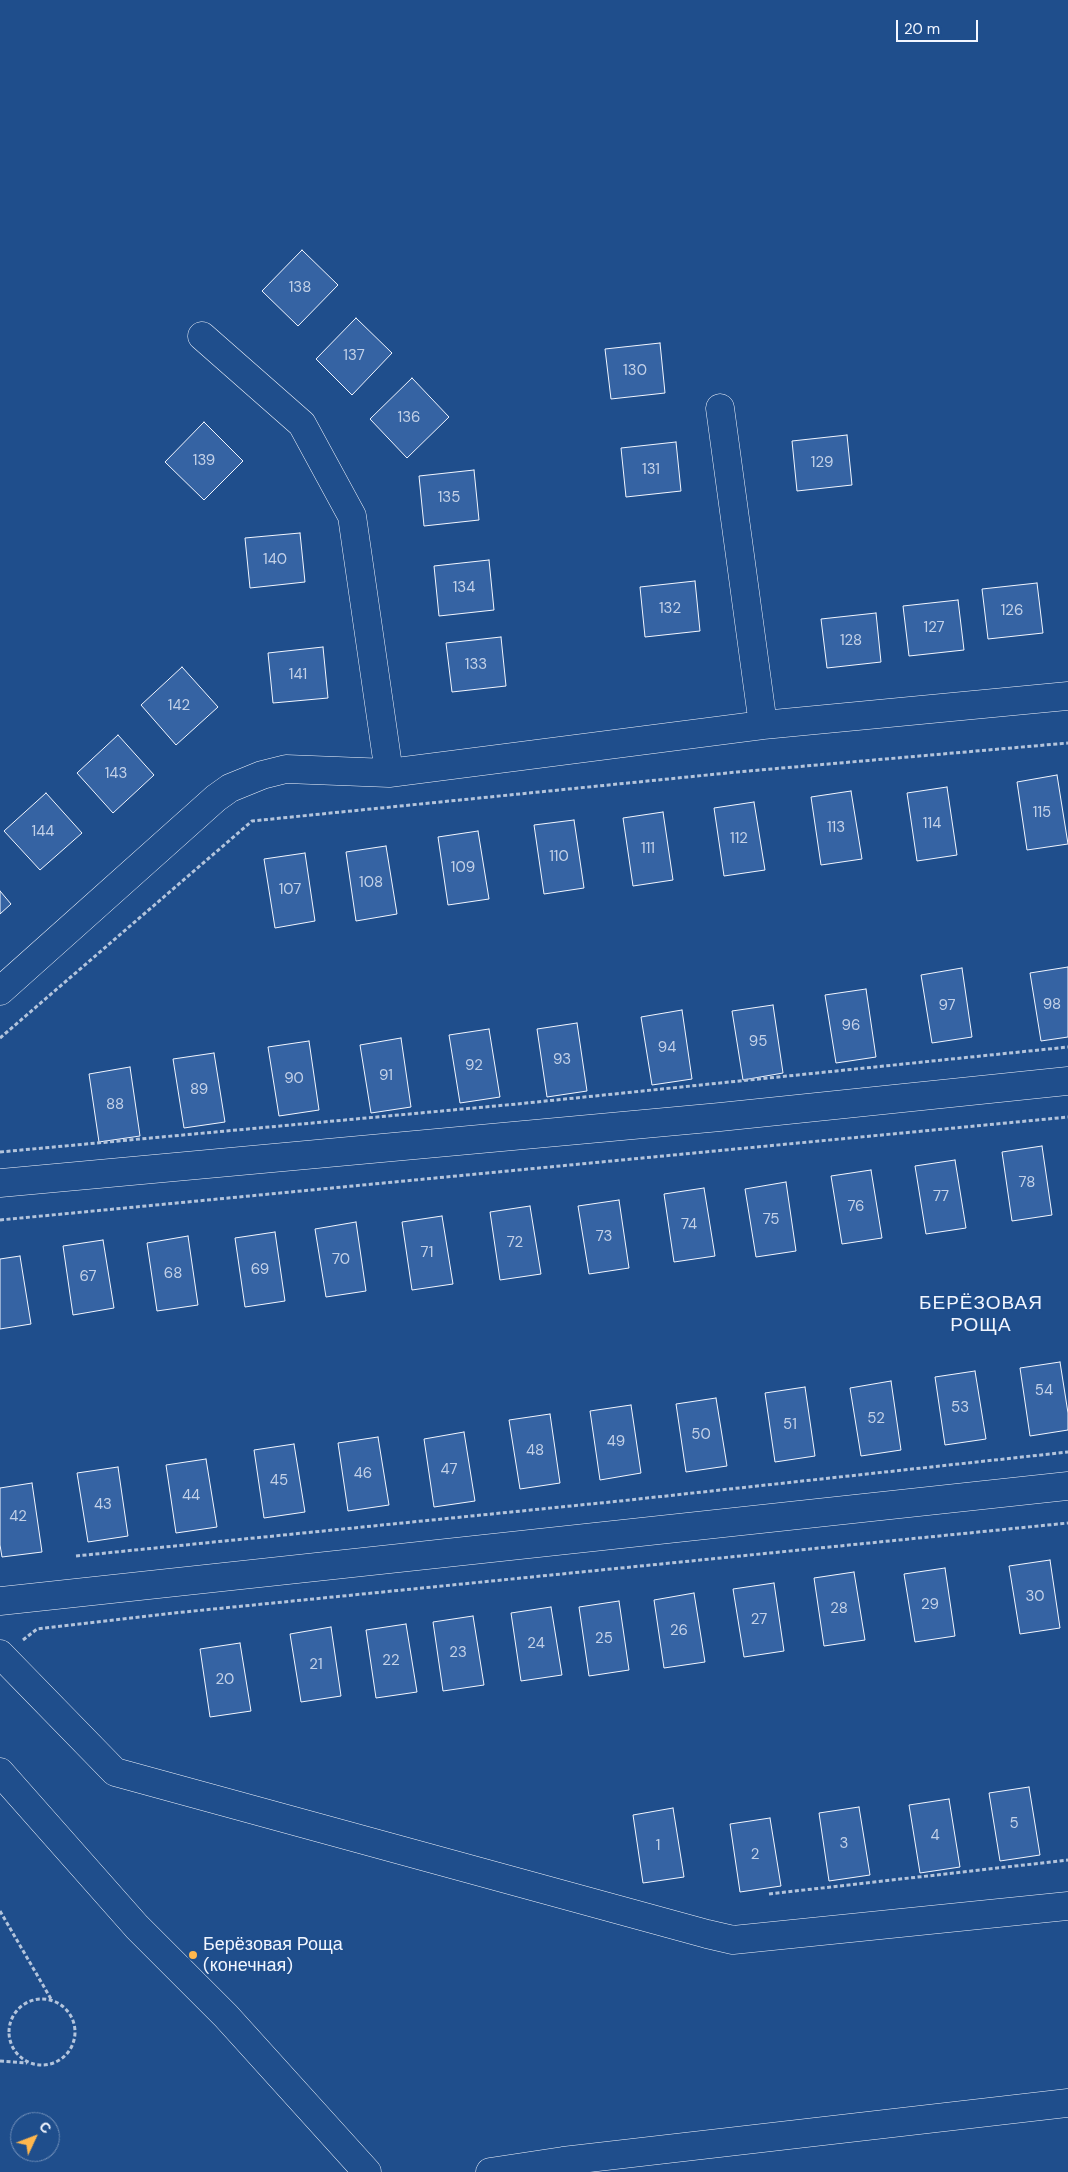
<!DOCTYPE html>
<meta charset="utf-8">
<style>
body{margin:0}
#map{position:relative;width:1068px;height:2172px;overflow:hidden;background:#1f4e8c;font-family:"DM Sans",sans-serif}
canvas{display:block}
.north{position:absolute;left:10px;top:2112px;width:50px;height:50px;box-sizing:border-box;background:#1f4e8c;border:1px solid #7391ba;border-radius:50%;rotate:47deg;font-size:14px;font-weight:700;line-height:20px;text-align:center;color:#f2f6ff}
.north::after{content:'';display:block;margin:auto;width:18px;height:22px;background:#ffb74d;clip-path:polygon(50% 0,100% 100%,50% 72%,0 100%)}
.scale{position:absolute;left:896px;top:20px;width:82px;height:22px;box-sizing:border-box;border:2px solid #f2f6ff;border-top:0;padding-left:6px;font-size:15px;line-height:18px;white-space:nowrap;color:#f2f6ff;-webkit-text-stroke:4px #1f4e8c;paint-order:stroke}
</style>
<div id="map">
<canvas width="1068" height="2172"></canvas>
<div class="north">С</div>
<div class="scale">20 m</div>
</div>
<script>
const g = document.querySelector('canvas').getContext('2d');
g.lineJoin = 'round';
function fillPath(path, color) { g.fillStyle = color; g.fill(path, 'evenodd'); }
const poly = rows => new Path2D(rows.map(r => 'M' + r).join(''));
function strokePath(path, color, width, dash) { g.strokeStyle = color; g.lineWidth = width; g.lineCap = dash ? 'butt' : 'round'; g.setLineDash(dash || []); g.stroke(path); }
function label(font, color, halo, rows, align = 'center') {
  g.font = font + ' "DM Sans",sans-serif'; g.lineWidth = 4; g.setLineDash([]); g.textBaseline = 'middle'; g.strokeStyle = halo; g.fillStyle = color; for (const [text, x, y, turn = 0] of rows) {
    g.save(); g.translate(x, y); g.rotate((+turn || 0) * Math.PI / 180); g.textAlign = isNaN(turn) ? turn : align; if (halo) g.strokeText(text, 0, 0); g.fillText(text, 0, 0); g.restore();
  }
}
const building = poly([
 [302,250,338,285,298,326,262,291,302,250],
 [356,318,392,353,352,395,316,359,356,318],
 [660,343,665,393,611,399,605,349,660,343],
 [412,378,449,417,407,458,370,419,412,378],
 [204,422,243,461,204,500,165,462,204,422],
 [847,435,852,485,797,491,792,441,847,435],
 [676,442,681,491,626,497,621,448,676,442],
 [474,470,479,520,424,526,419,476,474,470],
 [300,533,305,582,250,588,245,538,300,533],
 [489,560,494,610,439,616,434,566,489,560],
 [695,581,700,631,645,637,640,587,695,581],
 [1037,583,1043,633,988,639,982,589,1037,583],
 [958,600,964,650,909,656,903,606,958,600],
 [876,613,881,662,827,668,821,619,876,613],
 [501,637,506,686,452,692,446,643,501,637],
 [323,647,328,698,273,703,268,653,323,647],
 [182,667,218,707,176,745,141,705,182,667],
 [118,735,154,775,113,813,77,773,118,735],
 [1057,775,1068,844,1027,850,1017,782,1057,775],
 [947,787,957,855,917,861,907,793,947,787],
 [851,791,862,859,821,865,811,797,851,791],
 [46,793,82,833,40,870,4,831,46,793],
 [754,802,765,870,724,876,714,808,754,802],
 [663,812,673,880,633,886,623,818,663,812],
 [574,820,584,888,544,894,534,825,574,820],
 [478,831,489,899,448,905,438,837,478,831],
 [386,846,397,914,356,921,346,852,386,846],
 [305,853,315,921,275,928,264,859,305,853],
 [0,891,11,904,0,914,0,891],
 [1068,967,1068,1037,1041,1041,1030,973,1068,967],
 [962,968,972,1037,932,1043,921,975,962,968],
 [866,989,876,1057,836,1063,825,995,866,989],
 [773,1005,783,1073,743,1080,732,1011,773,1005],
 [682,1010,692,1079,652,1085,641,1017,682,1010],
 [577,1023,587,1091,547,1097,537,1029,577,1023],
 [489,1029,500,1097,460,1103,449,1035,489,1029],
 [401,1038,411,1107,371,1113,360,1045,401,1038],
 [309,1041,319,1110,279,1116,268,1047,309,1041],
 [214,1053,225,1122,184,1128,173,1059,214,1053],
 [130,1067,140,1136,99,1142,89,1074,130,1067],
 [1042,1146,1052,1215,1012,1221,1002,1152,1042,1146],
 [955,1160,966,1228,926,1234,915,1166,955,1160],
 [871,1170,882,1238,842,1244,831,1176,871,1170],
 [786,1182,796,1251,756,1257,745,1189,786,1182],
 [704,1188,715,1256,674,1262,664,1194,704,1188],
 [619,1200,629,1268,589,1274,578,1206,619,1200],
 [530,1206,541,1274,500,1280,490,1212,530,1206],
 [442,1216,453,1284,412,1290,402,1222,442,1216],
 [356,1222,366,1291,326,1297,315,1229,356,1222],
 [275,1232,285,1301,245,1307,235,1238,275,1232],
 [188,1236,198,1305,157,1311,147,1243,188,1236],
 [103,1240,114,1308,73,1315,63,1246,103,1240],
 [20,1256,31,1324,0,1329,0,1259,20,1256],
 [1060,1362,1068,1413,1068,1430,1030,1436,1020,1368,1060,1362],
 [975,1371,986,1439,945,1445,935,1377,975,1371],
 [891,1381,901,1450,861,1456,850,1388,891,1381],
 [805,1387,815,1456,775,1462,765,1393,805,1387],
 [716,1398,727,1466,686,1472,676,1404,716,1398],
 [631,1405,641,1473,600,1480,590,1411,631,1405],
 [550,1414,560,1483,520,1489,509,1420,550,1414],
 [464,1432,475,1501,434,1507,424,1439,464,1432],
 [378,1437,389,1505,348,1511,338,1443,378,1437],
 [294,1444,305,1512,264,1518,254,1450,294,1444],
 [206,1459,217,1527,176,1533,166,1465,206,1459],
 [118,1467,128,1536,88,1542,77,1473,118,1467],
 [32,1483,42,1552,2,1557,0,1545,0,1488,32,1483],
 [1050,1560,1060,1628,1020,1634,1009,1566,1050,1560],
 [945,1568,955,1636,915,1642,904,1574,945,1568],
 [854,1572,865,1640,824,1646,814,1578,854,1572],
 [774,1583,784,1651,744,1657,733,1589,774,1583],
 [694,1593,705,1662,664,1668,654,1600,694,1593],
 [619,1601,629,1670,589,1676,579,1607,619,1601],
 [551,1607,562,1675,521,1681,511,1613,551,1607],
 [473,1616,484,1685,443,1691,433,1622,473,1616],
 [406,1624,417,1692,376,1698,366,1630,406,1624],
 [331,1627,341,1696,301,1702,290,1634,331,1627],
 [240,1643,251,1711,210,1717,200,1649,240,1643],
 [1029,1787,1040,1855,1000,1861,989,1793,1029,1787],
 [949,1799,960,1867,920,1873,909,1805,949,1799],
 [859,1807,870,1875,829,1881,819,1813,859,1807],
 [673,1808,684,1877,643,1883,633,1815,673,1808],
 [770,1818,781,1886,740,1892,730,1824,770,1818]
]);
fillPath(building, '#3563a3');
strokePath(building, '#f2f6ff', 1);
const minor = poly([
 [202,336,302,424,352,516,389,773],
 [720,408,763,725],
 [0,991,216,798,230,788,262,775,286,769,389,773,763,725,1068,696],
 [0,1183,720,1117,1068,1081],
 [0,1601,1068,1486],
 [0,1654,115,1772,707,1934,733,1940,1068,1906],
 [0,1772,137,1927,226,2016,367,2172]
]);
const major = poly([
 [490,2172,563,2161,1068,2103]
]);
strokePath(minor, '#f2f6ff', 29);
strokePath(major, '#f2f6ff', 29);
strokePath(poly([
 [0,1038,252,821,737,772,1068,743],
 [0,1152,517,1104,1068,1047],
 [0,1220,1068,1117],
 [76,1556,620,1501,1068,1452],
 [23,1640,37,1629,174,1613,1068,1523],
 [769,1894,1068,1860],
 [0,1911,51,1999],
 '9 2032a33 33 0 1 1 66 0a33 33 0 1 1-66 0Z',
 [0,2061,27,2063]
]), '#b3c4dc', 3, [4, 2.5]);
strokePath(minor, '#1f4e8c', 28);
strokePath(major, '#1f4e8c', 28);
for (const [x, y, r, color] of [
 [193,1955,5,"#ffb74d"]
]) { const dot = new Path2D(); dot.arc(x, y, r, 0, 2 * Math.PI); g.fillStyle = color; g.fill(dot); strokePath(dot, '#1f4e8c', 2); }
label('15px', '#c3d1e8', null, [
 ["138",300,288],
 ["137",354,356],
 ["130",635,371],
 ["136",409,418],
 ["139",204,461],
 ["129",822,463],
 ["131",651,470],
 ["135",449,498],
 ["140",275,560],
 ["134",464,588],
 ["132",670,609],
 ["126",1012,611],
 ["127",934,628],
 ["128",851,641],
 ["133",476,665],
 ["141",298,675],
 ["142",179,706],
 ["143",116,774],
 ["115",1042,813],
 ["114",932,824],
 ["113",836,828],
 ["144",43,832],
 ["112",739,839],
 ["111",648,849],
 ["110",559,857],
 ["109",463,868],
 ["108",371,883],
 ["107",290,890],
 ["98",1052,1005],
 ["97",947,1006],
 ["96",851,1026],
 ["95",758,1042],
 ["94",667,1048],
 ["93",562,1060],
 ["92",474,1066],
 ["91",386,1076],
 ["90",294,1079],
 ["89",199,1090],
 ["88",115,1105],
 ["78",1027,1183],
 ["77",941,1197],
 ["76",856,1207],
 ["75",771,1220],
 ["74",689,1225],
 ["73",604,1237],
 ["72",515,1243],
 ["71",427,1253],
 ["70",341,1260],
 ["69",260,1270],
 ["68",173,1274],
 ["67",88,1277],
 ["54",1044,1391],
 ["53",960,1408],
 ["52",876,1419],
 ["51",790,1425],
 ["50",701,1435],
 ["49",616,1442],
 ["48",535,1451],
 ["47",449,1470],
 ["46",363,1474],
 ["45",279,1481],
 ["44",191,1496],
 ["43",103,1505],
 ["42",18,1517],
 ["30",1035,1597],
 ["29",930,1605],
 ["28",839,1609],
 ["27",759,1620],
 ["26",679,1631],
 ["25",604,1639],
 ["24",536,1644],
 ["23",458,1653],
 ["22",391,1661],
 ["21",316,1665],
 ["20",225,1680],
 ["5",1014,1824],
 ["4",935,1836],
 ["3",844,1844],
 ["1",658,1846],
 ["2",755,1855]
]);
label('18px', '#f2f6ff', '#1f4e8c', [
 ["Берёзовая Роща",203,1945],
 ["(конечная)",203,1966]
], 'left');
g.letterSpacing = '1px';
label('19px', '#f2f6ff', '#1f4e8c', [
 ["БЕРЁЗОВАЯ",981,1304],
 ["РОЩА",981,1326]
]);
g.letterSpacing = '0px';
</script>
